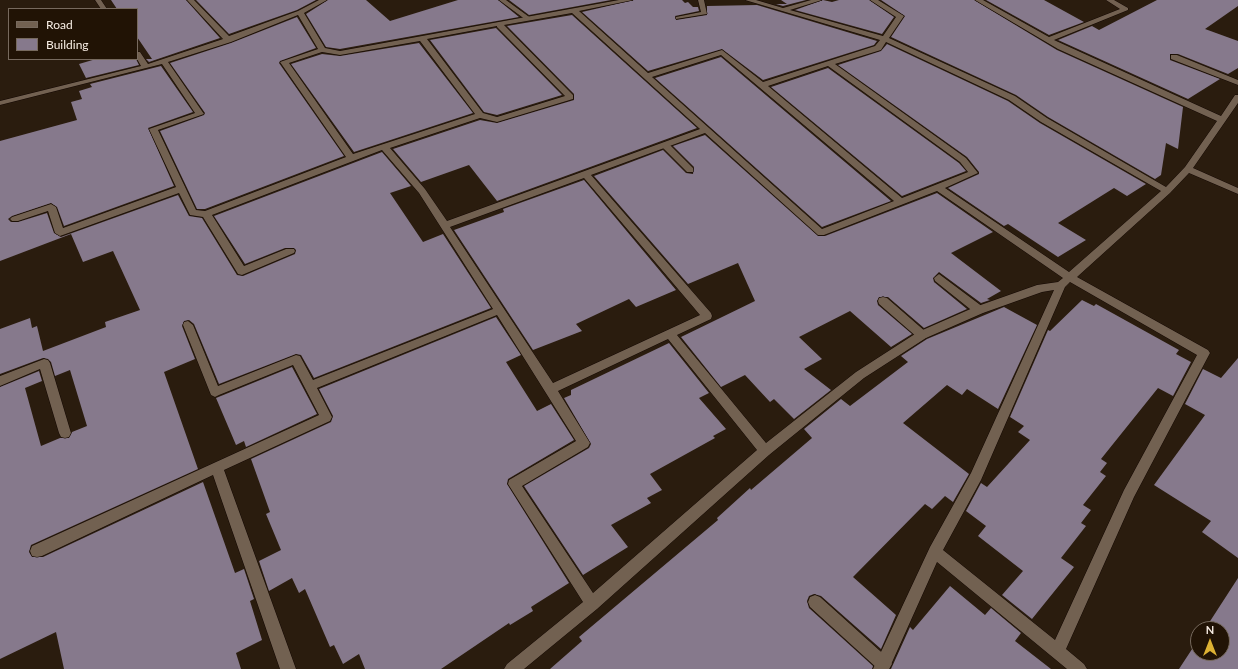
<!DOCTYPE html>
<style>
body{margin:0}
#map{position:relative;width:1238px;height:669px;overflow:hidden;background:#2a1c0e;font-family:Lato,sans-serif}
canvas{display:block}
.legend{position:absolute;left:8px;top:8px;width:130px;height:52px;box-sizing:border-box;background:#211305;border:1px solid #776a5e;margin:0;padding:5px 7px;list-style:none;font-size:12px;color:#f7ede4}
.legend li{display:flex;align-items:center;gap:8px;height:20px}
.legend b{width:20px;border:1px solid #776a5e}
.north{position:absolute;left:1190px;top:621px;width:40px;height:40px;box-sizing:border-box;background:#211305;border:1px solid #776a5e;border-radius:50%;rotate:0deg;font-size:11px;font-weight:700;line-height:16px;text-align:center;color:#f7ede4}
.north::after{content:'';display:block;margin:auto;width:14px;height:18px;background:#ddb133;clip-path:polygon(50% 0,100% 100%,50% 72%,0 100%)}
</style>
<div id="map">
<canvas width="1238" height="669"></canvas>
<ul class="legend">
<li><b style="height:5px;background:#726151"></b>Road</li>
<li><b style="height:11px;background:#86798c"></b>Building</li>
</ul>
<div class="north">N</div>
</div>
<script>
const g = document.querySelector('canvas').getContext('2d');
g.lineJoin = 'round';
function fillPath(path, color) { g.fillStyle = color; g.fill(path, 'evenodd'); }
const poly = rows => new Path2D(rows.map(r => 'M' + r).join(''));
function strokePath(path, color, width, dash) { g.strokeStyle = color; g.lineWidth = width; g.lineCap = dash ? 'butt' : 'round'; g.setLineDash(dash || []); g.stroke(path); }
fillPath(poly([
 [111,0,186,0,220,38,149,62,146,59,152,59,137,37,137,9,117,9],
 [196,0,316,0,297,10,229,34],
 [328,0,366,0,390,21,458,0,498,0,519,17,340,49,326,47,306,14],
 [509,0,611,0,529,15],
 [634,0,682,0,685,3,688,2,693,7,698,7,699,11,675,16,676,20,707,15,707,6,757,5,877,41,874,45,763,80,722,49,648,71,582,12],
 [781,0,806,0,783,6,776,4,787,4],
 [823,0,832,2,839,0,869,0,894,17,882,34,795,10],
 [881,0,974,0,1057,50,1183,107,1178,149,1166,143,1161,175,1155,179,1048,117,1016,95,891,37,905,16],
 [986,0,1044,0,1084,22,1049,35],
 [1157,0,1238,0,1238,6,1205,29,1238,41,1238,68,1228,74,1178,54,1170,54,1170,60,1220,79,1188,99,1058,40,1092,26,1099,30],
 [572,15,697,128,497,201,469,165,421,182,393,149,480,120,497,123,574,100,574,94,507,26],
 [297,17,316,48,280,61,279,63,344,156,205,209,197,209,160,131,204,115,205,113,170,63,231,43],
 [496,28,562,95,497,115,484,112,430,40],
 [419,43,473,113,354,152,291,64,322,54,340,56],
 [887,44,1008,101,1040,123,1146,184,1127,196,1114,188,1058,223,1086,240,1058,257,1008,224,1004,226,948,188,979,174,979,172,967,157,838,65,881,51],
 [721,57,891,201,822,227,655,78],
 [96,59,136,59,139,65,86,78,79,64],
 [161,66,193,112,148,128,174,186,64,226,57,207,51,203,12,216,8,219,11,222,18,222,47,213,54,233,61,237,178,195,189,216,202,218,237,275,243,276,295,254,296,250,294,248,285,248,245,264,214,216,382,152,411,186,390,193,423,242,443,234,491,308,314,378,301,355,296,354,219,384,194,324,189,320,184,321,182,326,195,359,164,372,198,469,31,545,29,552,32,557,43,557,203,482,235,573,244,569,254,599,250,601,262,640,236,653,241,669,64,669,56,632,0,659,0,387,39,371,42,381,25,388,41,446,60,438,69,438,72,432,87,426,70,370,55,376,51,362,48,359,43,358,0,374,0,329,30,318,32,328,37,326,43,351,106,327,105,322,140,310,113,251,83,262,71,234,0,261,0,141,77,120,71,102,82,99,79,91,92,87,90,84],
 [828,68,959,163,966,171,902,196,771,87],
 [705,135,818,236,825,236,937,193,993,232,951,253,1001,291,987,299,990,300,981,303,939,272,933,278,934,282,967,309,924,328,888,297,879,297,877,301,878,305,912,334,891,347,850,311,799,337,822,359,804,369,831,390,794,419,774,399,770,402,745,375,721,387,681,337,755,301,738,263,688,284,594,176,663,150,686,173,693,174,694,167,673,146],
 [584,180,676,290,636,307,629,299,576,324,582,331,533,350,454,230,504,212,503,209],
 [1082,300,1094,306,1096,304,1179,350,1176,354,1191,362,1173,396,1158,388,1101,459,1107,463,1100,472,1106,476,1083,505,1091,510,1081,523,1086,526,1061,558,1074,567,1032,619,1002,595,1023,571,978,536,986,526,966,511,981,483,987,487,1030,440,1018,432,1024,426,1010,417,1048,330,1050,331],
 [1004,307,1037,325,998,409,967,389,962,395,947,385,903,423,969,474,953,502,945,496,932,509,925,504,853,577,896,615,881,649,821,596,814,594,809,596,807,601,809,608,873,666,872,669,550,669,582,641,579,637,718,520,717,518,750,488,751,490,812,438,804,429,841,399,850,406,908,362,901,356,927,339],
 [496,317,521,355,506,362,537,411,551,404,574,440,508,479,507,484,569,583,531,607,533,611,510,625,509,623,441,669,365,669,359,654,343,664,334,645,330,647,305,589,299,593,292,578,269,591,259,561,281,550,266,514,270,512,251,459,331,422,333,416,319,389],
 [669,343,709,393,699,398,726,429,713,436,715,438,650,474,662,490,647,498,651,503,611,525,628,547,583,575,524,486,589,448,591,444,564,398,571,395,571,390],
 [1238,358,1238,558,1202,532,1211,521,1154,485,1205,415,1185,404,1203,369,1221,378],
 [292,367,317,414,246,447,244,441,236,445,216,398],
 [1238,578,1238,669,1179,669,1198,640,1198,653,1222,653,1222,629,1205,629],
 [950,586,985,615,991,608,1021,633,1015,641,1051,669,891,669,910,627,913,630]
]), '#86798c');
const service = poly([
 [499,0,506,0,532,19,526,20,499,0],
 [698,0,704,0,707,14,676,19,676,17,701,12,698,0],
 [1171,55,1177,55,1238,80,1238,85,1171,59,1171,55],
 [665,142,668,143,693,168,693,172,687,172,662,147,661,145,665,142],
 [939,274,983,307,984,310,983,313,975,313,935,281,934,278,939,274],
 [883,297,887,298,926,332,928,335,926,338,918,338,879,304,878,301,879,298,883,297],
 [815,595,820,597,889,659,892,664,889,669,878,669,810,607,808,602,810,597,815,595]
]);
const minor = poly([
 [95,0,101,0,107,9,101,9,95,0],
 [187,0,194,0,229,36,298,11,319,0,327,0,304,13,325,48,340,51,619,0,633,0,579,11,648,73,722,50,763,82,875,46,880,40,745,0,756,0,783,8,811,0,822,0,790,10,883,36,896,17,870,0,878,0,904,16,889,38,1015,96,1047,118,1166,187,1185,167,1217,121,1058,49,975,0,983,0,1049,37,1120,9,1106,0,1114,0,1128,8,1128,10,1054,40,1221,116,1235,95,1238,95,1238,103,1193,168,1238,188,1238,194,1189,173,1170,193,1077,277,1208,350,1210,353,1134,497,1066,649,1084,664,1087,669,1067,669,937,562,889,669,873,669,930,547,971,473,1054,290,1042,292,983,313,926,338,864,378,769,455,597,609,524,669,504,669,507,664,583,602,508,484,509,480,576,441,497,315,317,388,332,417,330,421,224,470,296,669,280,669,213,475,42,556,37,557,32,556,30,551,32,546,319,415,293,365,219,395,215,397,211,395,183,325,184,322,188,321,193,325,218,386,296,355,300,356,313,380,493,309,419,193,382,150,212,215,244,266,286,249,294,249,295,251,294,253,242,275,238,274,203,217,190,215,179,193,60,236,55,233,48,211,18,221,12,221,10,219,12,217,51,204,56,207,63,228,176,187,149,129,195,113,162,64,0,105,0,101,141,66,137,59,137,52,140,52,148,64,223,39,187,0],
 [572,13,700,129,447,221,425,189,390,148,480,118,497,122,573,99,573,95,504,25,572,13],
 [298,15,318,49,280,62,346,157,205,211,196,210,158,130,204,114,168,62,231,42,298,15],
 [497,26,497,27,565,96,497,117,483,113,427,39,497,26],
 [420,41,475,114,353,154,289,63,322,52,340,55,420,41],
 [886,42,1009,100,1041,122,1161,191,1069,272,945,188,978,173,966,158,835,64,881,50,886,42],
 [721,55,894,201,822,229,652,77,721,55],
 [828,66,960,162,968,172,902,198,768,86,828,66],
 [705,133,818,235,824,235,937,191,1063,278,1058,282,1037,285,975,307,918,332,856,372,766,443,677,335,711,319,712,316,711,313,591,175,705,133],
 [584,178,700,315,553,383,450,227,584,178],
 [1070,282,1197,355,1124,490,1055,640,943,550,981,480,1065,287,1070,282],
 [668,339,757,450,593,593,522,486,588,447,590,443,558,391,668,339],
 [44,359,48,360,50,363,71,433,69,437,65,438,61,437,59,433,40,369,0,386,0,376,44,359]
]);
strokePath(service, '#120600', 1);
strokePath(minor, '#120600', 1);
fillPath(service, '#726151');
fillPath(minor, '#726151');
</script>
